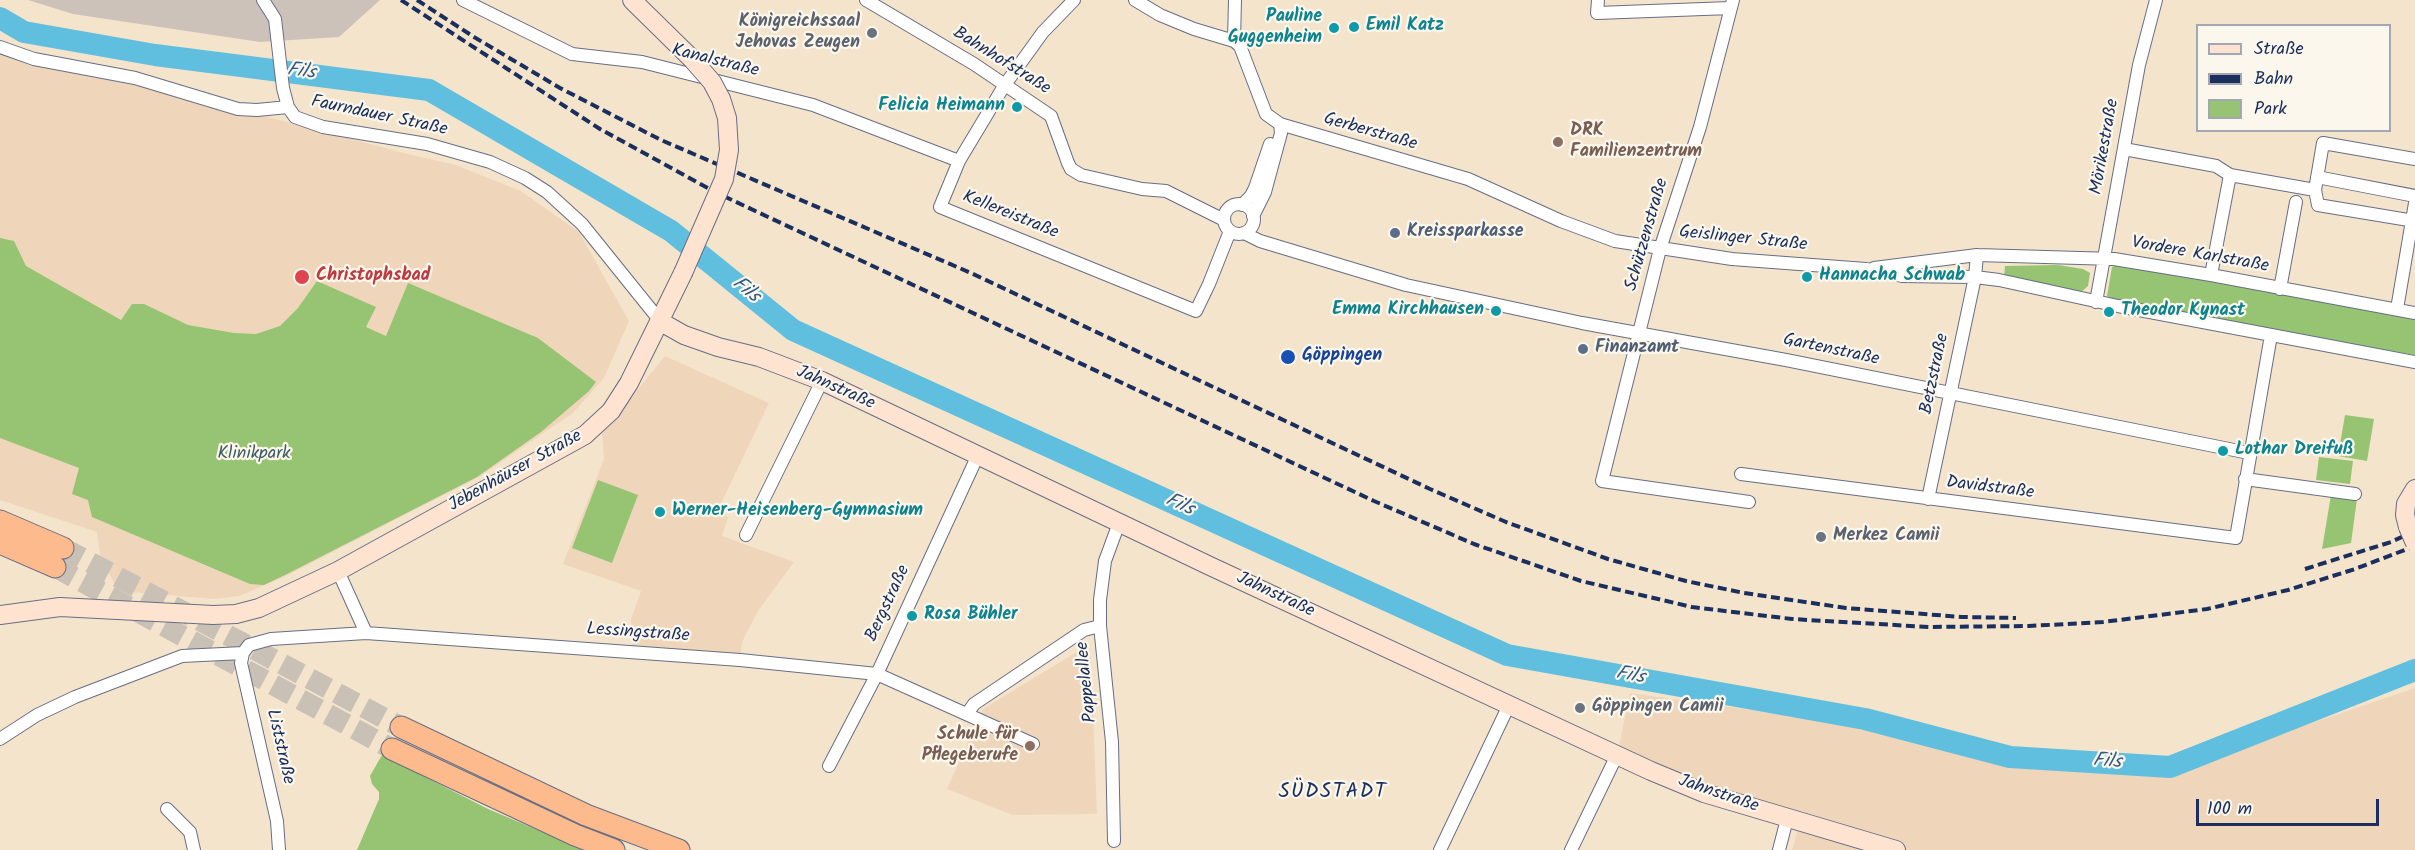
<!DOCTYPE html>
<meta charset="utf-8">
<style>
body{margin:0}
#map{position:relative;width:2415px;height:850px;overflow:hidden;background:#f5e4cc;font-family:Kalam,sans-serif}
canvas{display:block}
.legend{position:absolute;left:2196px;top:24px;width:195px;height:108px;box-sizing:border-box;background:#fbf7ec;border:2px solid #a1a7b3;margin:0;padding:8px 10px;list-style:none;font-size:18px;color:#1b2f5e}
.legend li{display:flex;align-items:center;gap:12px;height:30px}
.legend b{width:30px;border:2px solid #a1a7b3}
.scale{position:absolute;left:2196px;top:799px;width:183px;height:27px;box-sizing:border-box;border:3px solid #1b2f5e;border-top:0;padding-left:8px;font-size:18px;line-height:21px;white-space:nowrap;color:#1b2f5e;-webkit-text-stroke:4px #fbf7ec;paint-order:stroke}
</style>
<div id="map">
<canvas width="2415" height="850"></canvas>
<ul class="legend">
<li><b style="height:8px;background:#fee3d1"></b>Straße</li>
<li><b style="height:8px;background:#1b2f5e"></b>Bahn</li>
<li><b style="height:16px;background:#96c472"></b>Park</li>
</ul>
<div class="scale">100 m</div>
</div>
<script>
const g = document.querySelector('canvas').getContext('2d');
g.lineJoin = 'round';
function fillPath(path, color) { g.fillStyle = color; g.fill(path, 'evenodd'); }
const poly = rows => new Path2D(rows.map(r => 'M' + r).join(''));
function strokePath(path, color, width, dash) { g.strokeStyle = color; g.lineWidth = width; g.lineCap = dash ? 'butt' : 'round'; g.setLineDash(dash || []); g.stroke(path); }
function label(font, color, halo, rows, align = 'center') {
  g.font = font + ' Kalam,sans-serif'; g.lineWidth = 4.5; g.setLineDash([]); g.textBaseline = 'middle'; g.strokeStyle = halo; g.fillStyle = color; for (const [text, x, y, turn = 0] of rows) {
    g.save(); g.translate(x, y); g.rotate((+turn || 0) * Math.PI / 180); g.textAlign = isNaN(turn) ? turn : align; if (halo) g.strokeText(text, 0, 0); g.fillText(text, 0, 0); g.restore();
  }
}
fillPath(poly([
 [0,43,23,52,408,154,456,165,521,191,579,232,629,321,604,378,573,413,479,477,282,578,239,596,214,599,118,591,100,555,97,532,0,500],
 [665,356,769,403,717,512,728,517,722,536,794,562,758,611,742,642,740,660,633,652,631,619,641,591,563,564,604,459,602,433],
 [1080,650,1091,658,1097,814,1012,815,947,789,983,709],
 [2415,688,2415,850,1792,850,1800,822,1618,751,1630,693,2173,770]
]), '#efd6bb');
fillPath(poly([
 [28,0,380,0,339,37,260,42,73,14]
]), '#cdc2b9');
fillPath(poly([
 [0,238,14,241,26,266,121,320,132,304,144,304,188,325,234,333,256,334,280,326,298,308,317,281,376,307,366,327,386,336,408,283,538,338,596,382,589,391,541,432,477,477,287,574,264,585,250,584,92,517,88,500,72,494,79,468,0,438],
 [2119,264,2415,316,2415,355,2121,303,2107,296,2112,267],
 [2058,265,2083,269,2090,273,2088,286,2081,292,2004,277,2005,266],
 [2345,415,2374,419,2367,461,2338,456],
 [2319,457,2353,461,2350,484,2316,480],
 [598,480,638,495,612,563,572,548],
 [2331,495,2357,499,2351,543,2322,549],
 [382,755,488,809,585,850,357,850,379,799,379,792,372,784,370,776]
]), '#96c472');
strokePath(poly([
 [0,18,24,32,155,55,429,90,671,231,793,330,1507,655,1865,719,2010,757,2170,767,2415,670]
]), '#60bfdf', 22);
strokePath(poly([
 [63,548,401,727],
 [55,567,392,749]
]), '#c9c0b6', 21, [21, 10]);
const minor = poly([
 [263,0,275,19,283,88,288,107,295,117,323,127,427,144,490,162,525,178,547,192,582,224,661,322],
 [463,0,572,54,642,62,813,105,959,161],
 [866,0,974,64,1051,116,1068,163,1071,169,1081,175,1142,189,1166,191,1224,220],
 [1074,0,1043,32,1004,86,959,161,940,207,1196,311,1209,284,1230,231],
 [1135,0,1160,15,1194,29,1234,41],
 [1235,0,1234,41,1240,46,1266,114,1280,124,1468,179,1561,221,1615,241,1732,259,1866,269,1902,276,1975,277,1999,280,2118,306,2415,362],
 [1598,0,1597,13,1730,8],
 [1733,0,1700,127,1660,249,1602,481,1749,502],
 [0,47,34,59,135,78,238,109,257,110,288,107],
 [2124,149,2216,166,2230,175,2315,190],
 [2415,159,2323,143,2315,190,2318,205,2415,221],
 [2317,177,2415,196],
 '1224 219a15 15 0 1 1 30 0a15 15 0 1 1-30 0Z',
 [1242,205,1251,196,1255,188,1270,144],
 [1253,216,1265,192,1281,133,1280,124],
 [1244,233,1260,241,1406,285,1582,323,1786,360,2249,453],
 [1874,268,1977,255,2114,259,2211,275,2415,313],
 [2211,275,2230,175],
 [2280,289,2296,202],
 [2096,302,2139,65,2156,0],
 [2397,309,2415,203],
 [1741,474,2236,538,2271,335],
 [2245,479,2355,494],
 [1928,499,1975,277,1977,255],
 [746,535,822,381],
 [338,571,366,633],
 [243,653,241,663,277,821,279,850],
 [967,714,974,704,1084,630,1100,626],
 [0,739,37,715,75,697,182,656,243,653,249,645,271,639,366,633,740,660,877,674,1033,744],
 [829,766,877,674,978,455],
 [167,809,190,832,194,850],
 [1114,841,1112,742,1100,626,1100,600,1105,561,1119,523],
 [1440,850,1509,705],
 [1571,850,1617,755],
 [1779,850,1787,819]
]);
const secondary = poly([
 [632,0,691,58],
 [661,322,684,335,718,347,759,357,822,381,1212,567,1651,771,1704,793,1896,850],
 [2408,527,2405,515,2406,504,2415,489],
 [0,615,60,607,213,615,236,614,259,608,338,571,585,435,611,411,629,383,683,273]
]);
const trunk = poly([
 [0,521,63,548],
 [0,543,55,567],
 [401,727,586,815,679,850],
 [392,749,575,835,614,850]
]);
strokePath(minor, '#676e84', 14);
strokePath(secondary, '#676e84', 20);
strokePath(trunk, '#676e84', 23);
strokePath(minor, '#fff', 12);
strokePath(secondary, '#fee3d1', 18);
strokePath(trunk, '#fcba8d', 21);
strokePath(poly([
 [401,0,600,129,717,193,1374,501,1474,544,1581,581,1692,607,1792,619,1929,627,2029,626,2103,622,2207,609,2288,590,2355,569,2415,546],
 [417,0,474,37,560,88,661,140,971,273,1430,489,1506,522,1608,559,1686,581,1744,593,1846,608,1962,617,2016,618],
 [2305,569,2391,542,2415,531]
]), '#1b2f5e', 4, [9, 4.5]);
const secondaryBridge = poly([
 [683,273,724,179,729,150,727,118,721,99,712,82,691,58],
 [2408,527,2415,543]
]);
strokePath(secondaryBridge, '#676e84', 20, []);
strokePath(secondaryBridge, '#fee3d1', 18);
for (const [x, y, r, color] of [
 [1354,27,6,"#0f9aa8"],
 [1334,28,6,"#0f9aa8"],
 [872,33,6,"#6b7280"],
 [1017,107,6,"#0f9aa8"],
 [1558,142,6,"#8d6e63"],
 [1395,233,6,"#5c6f8a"],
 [302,277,8,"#e0444e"],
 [1807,277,6,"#0f9aa8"],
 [1496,311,6,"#0f9aa8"],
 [2109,312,6,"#0f9aa8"],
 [1583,349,6,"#5c6f8a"],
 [1288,357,8,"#1a4fb4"],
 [2223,451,6,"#0f9aa8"],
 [660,512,6,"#0f9aa8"],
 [1821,537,6,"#6b7280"],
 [912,616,6,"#0f9aa8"],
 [1580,708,6,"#6b7280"],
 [1030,746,6,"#8d6e63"]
]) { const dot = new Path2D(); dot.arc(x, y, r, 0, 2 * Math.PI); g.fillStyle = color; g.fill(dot); strokePath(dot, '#fbf7ec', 2); }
label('bold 18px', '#0d838f', '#fbf7ec', [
 ["Pauline",1322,18,"right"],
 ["Guggenheim",1322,39,"right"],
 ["Emil Katz",1366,27],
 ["Felicia Heimann",1005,107,"right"],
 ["Hannacha Schwab",1819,277],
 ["Emma Kirchhausen",1484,311,"right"],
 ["Theodor Kynast",2121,312],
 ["Lothar Dreifuß",2235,451],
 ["Werner-Heisenberg-Gymnasium",672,512],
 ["Rosa Bühler",924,616]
], 'left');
label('bold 18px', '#5b616d', '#fbf7ec', [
 ["Königreichssaal",860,23,"right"],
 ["Jehovas Zeugen",860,44,"right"],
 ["Merkez Camii",1833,537],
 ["Göppingen Camii",1592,708]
], 'left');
label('18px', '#1b2f5e', '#fbf7ec', [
 ["Kanalstraße",715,62,14],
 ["Bahnhofstraße",1001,62,32],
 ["Faurndauer Straße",379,117,12],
 ["Gerberstraße",1370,133,16],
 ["Mörikestraße",2106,147,-80],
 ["Kellereistraße",1010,216,22],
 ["Schützenstraße",1648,235,-74],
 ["Geislinger Straße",1743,240,6],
 ["Vordere Karlstraße",2200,256,10],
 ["Gartenstraße",1831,351,12],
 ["Betzstraße",1936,374,-78],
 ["Jahnstraße",835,389,24],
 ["Jebenhäuser Straße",516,472,-29],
 ["Davidstraße",1990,489,7],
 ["Jahnstraße",1275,596,25],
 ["Bergstraße",889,604,-65],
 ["Lessingstraße",638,634,4],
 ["Pappelallee",1088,682,-96],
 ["Liststraße",279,747,77],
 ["Jahnstraße",1718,795,19]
]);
label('bold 18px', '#785e54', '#fbf7ec', [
 ["DRK",1570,132],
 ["Familienzentrum",1570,153],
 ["Schule für",1018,736,"right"],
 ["Pflegeberufe",1018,757,"right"]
], 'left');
label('bold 18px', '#4e5e75', '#fbf7ec', [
 ["Kreissparkasse",1407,233],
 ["Finanzamt",1595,349]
], 'left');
label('bold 18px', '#be3a42', '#fbf7ec', [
 ["Christophsbad",316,277]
], 'left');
label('bold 18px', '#164399', '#fbf7ec', [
 ["Göppingen",1302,357]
], 'left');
label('18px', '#405c64', '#fbf7ec', [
 ["Klinikpark",254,455]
]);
label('italic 20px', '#305a85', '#fbf7ec', [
 ["Fils",301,73,7],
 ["Fils",745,291,39],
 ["Fils",1179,506,24],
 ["Fils",1630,677,10],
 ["Fils",2107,763,4]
]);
g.letterSpacing = '1.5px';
label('21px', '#1b2f5e', '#fbf7ec', [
 ["SÜDSTADT",1333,793]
]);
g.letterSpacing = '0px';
</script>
